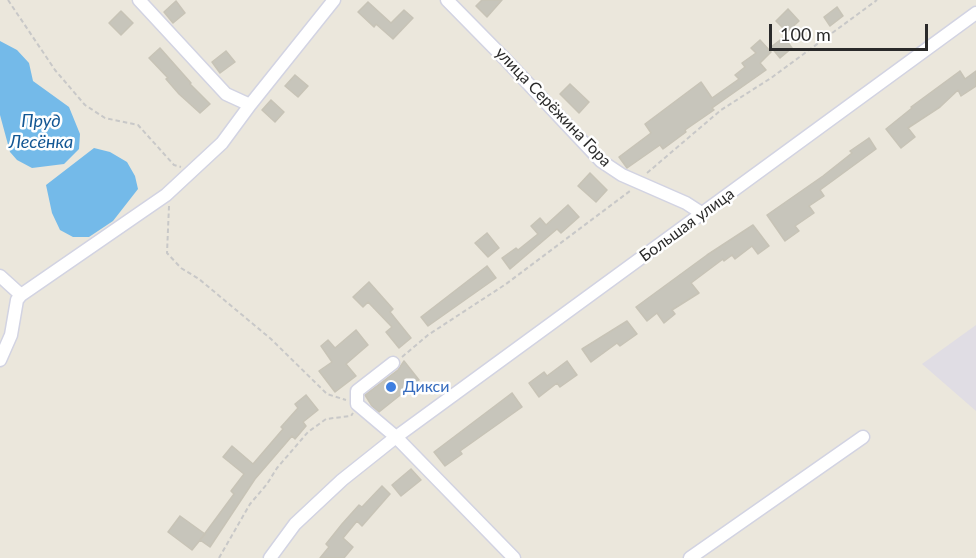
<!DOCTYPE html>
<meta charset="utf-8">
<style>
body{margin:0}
#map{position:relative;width:976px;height:558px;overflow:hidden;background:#ebe7dc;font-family:Lato,sans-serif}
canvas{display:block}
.scale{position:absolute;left:769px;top:24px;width:159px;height:27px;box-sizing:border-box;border:3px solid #2a2a2a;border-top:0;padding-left:8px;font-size:18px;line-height:21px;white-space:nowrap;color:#2a2a2a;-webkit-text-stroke:4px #fff;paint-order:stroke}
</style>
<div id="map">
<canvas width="976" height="558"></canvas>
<div class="scale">100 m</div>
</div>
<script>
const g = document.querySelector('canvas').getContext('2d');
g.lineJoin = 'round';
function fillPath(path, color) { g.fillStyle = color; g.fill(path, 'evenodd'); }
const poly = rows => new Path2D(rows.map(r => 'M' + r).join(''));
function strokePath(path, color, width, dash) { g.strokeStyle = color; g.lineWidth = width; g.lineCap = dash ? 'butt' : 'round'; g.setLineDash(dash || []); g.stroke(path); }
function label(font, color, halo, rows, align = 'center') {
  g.font = font + ' Lato,sans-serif'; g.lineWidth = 5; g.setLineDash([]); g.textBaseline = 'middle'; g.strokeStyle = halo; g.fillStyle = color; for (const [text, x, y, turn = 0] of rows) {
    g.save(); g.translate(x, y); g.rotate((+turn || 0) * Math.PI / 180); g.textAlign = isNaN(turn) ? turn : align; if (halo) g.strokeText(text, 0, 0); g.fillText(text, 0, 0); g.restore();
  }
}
fillPath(poly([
 [976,325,976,411,922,364]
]), '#e0dde4');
fillPath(poly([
 [0,41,17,50,29,63,33,81,69,107,80,134,79,149,64,164,32,168,17,160,10,152,0,115],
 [94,148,110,152,127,162,135,176,138,189,113,221,89,237,73,237,60,230,52,213,46,185]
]), '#74bae9');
const building = poly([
 [482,0,502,0,487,17,476,6,482,0],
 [176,1,185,13,173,23,164,12,176,1],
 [368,2,391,23,404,10,413,18,393,39,376,24,374,27,358,12,368,2],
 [837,7,843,16,830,26,824,17,837,7],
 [788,9,799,21,787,32,776,21,788,9],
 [121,11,133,23,121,35,109,23,121,11],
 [784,37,792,48,780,58,771,47,784,37],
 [760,40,771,52,760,63,766,70,712,108,714,110,685,130,686,132,663,149,660,145,627,168,619,157,651,133,645,124,701,82,712,98,739,79,735,75,745,67,742,63,756,53,751,48,760,40],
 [160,48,191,83,190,84,210,104,200,113,179,94,166,79,168,78,149,58,160,48],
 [226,51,235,62,220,73,212,62,226,51],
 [960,71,965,79,976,71,976,86,961,96,958,90,940,107,908,128,915,137,901,148,886,129,912,108,911,107,960,71],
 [295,75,308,86,298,97,285,86,295,75],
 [570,84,589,102,579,113,560,94,570,84],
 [271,100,284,112,275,122,262,110,271,100],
 [869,138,876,149,820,190,824,196,809,206,814,213,795,226,799,231,785,241,767,215,823,176,852,153,850,151,869,138],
 [590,173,607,190,596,202,578,186,590,173],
 [568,205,579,217,561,233,557,229,510,269,502,258,516,248,518,250,538,234,531,226,540,218,546,225,568,205],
 [753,225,769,246,758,254,752,246,735,259,732,255,724,261,723,259,691,283,699,293,672,310,675,314,664,323,657,313,647,321,636,307,707,255,753,225],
 [487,233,499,248,488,257,475,243,487,233],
 [487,266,496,278,428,326,421,317,487,266],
 [369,282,393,309,390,312,411,338,399,348,386,332,392,327,368,302,363,307,353,297,369,282],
 [627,321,637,334,620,346,617,343,591,362,582,349,627,321],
 [356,330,368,345,346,364,356,376,335,392,319,371,332,362,321,346,328,340,335,348,356,330],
 [404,361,419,380,379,412,372,406,365,395,398,370,404,361],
 [567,361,577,375,560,387,557,383,539,397,529,383,544,372,547,376,567,361],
 [512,393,522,407,460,451,462,454,445,466,434,452,512,393],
 [306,395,318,410,303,422,306,426,295,439,292,436,255,479,210,547,200,540,234,494,231,491,244,474,223,457,232,446,253,464,283,429,281,427,298,408,295,404,306,395],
 [411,469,421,480,401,496,392,485,411,469],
 [382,486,390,494,362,526,357,521,343,538,353,547,344,558,320,558,329,547,326,544,342,524,359,505,362,507,382,486],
 [180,516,205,534,192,550,168,532,180,516]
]);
fillPath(building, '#c7c5bb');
strokePath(building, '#c7c3b6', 1.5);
const minor = poly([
 [139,0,226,94,250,105,334,0],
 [447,0,505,59,601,161,622,175,686,203,703,214],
 [0,276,21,295],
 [0,360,11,335,17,300,21,295,166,195,222,143,250,105],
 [393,363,357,391,357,404,396,437,514,558],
 [270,558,295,524,342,480,396,437,976,13],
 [690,558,863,437]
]);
strokePath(minor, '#d2d3e2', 15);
strokePath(poly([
 [8,0,55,70,85,105,105,118,138,125,174,165,181,167],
 [647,173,721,110,771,78,877,0],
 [169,206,167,253,181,268,199,279,271,339,327,394,346,400],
 [402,357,428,335,506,284,630,191],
 [219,558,250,504,267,484,277,468,308,432,326,419,351,416,353,413]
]), '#c8c8c8', 2, [4.5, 3]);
strokePath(minor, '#fff', 12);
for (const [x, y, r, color] of [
 [391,387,6,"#3f7fe0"]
]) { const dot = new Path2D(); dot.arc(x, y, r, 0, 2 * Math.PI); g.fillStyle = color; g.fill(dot); strokePath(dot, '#fff', 2); }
label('16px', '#2a2a2a', '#fff', [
 ["улица Серёжина Гора",553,107,46],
 ["Большая улица",687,225,-36]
]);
label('16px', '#366cbe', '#fff', [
 ["Дикси",403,387]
], 'left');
label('italic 18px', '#135794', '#fff', [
 ["Пруд",41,121],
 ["Лесёнка",41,142]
]);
</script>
